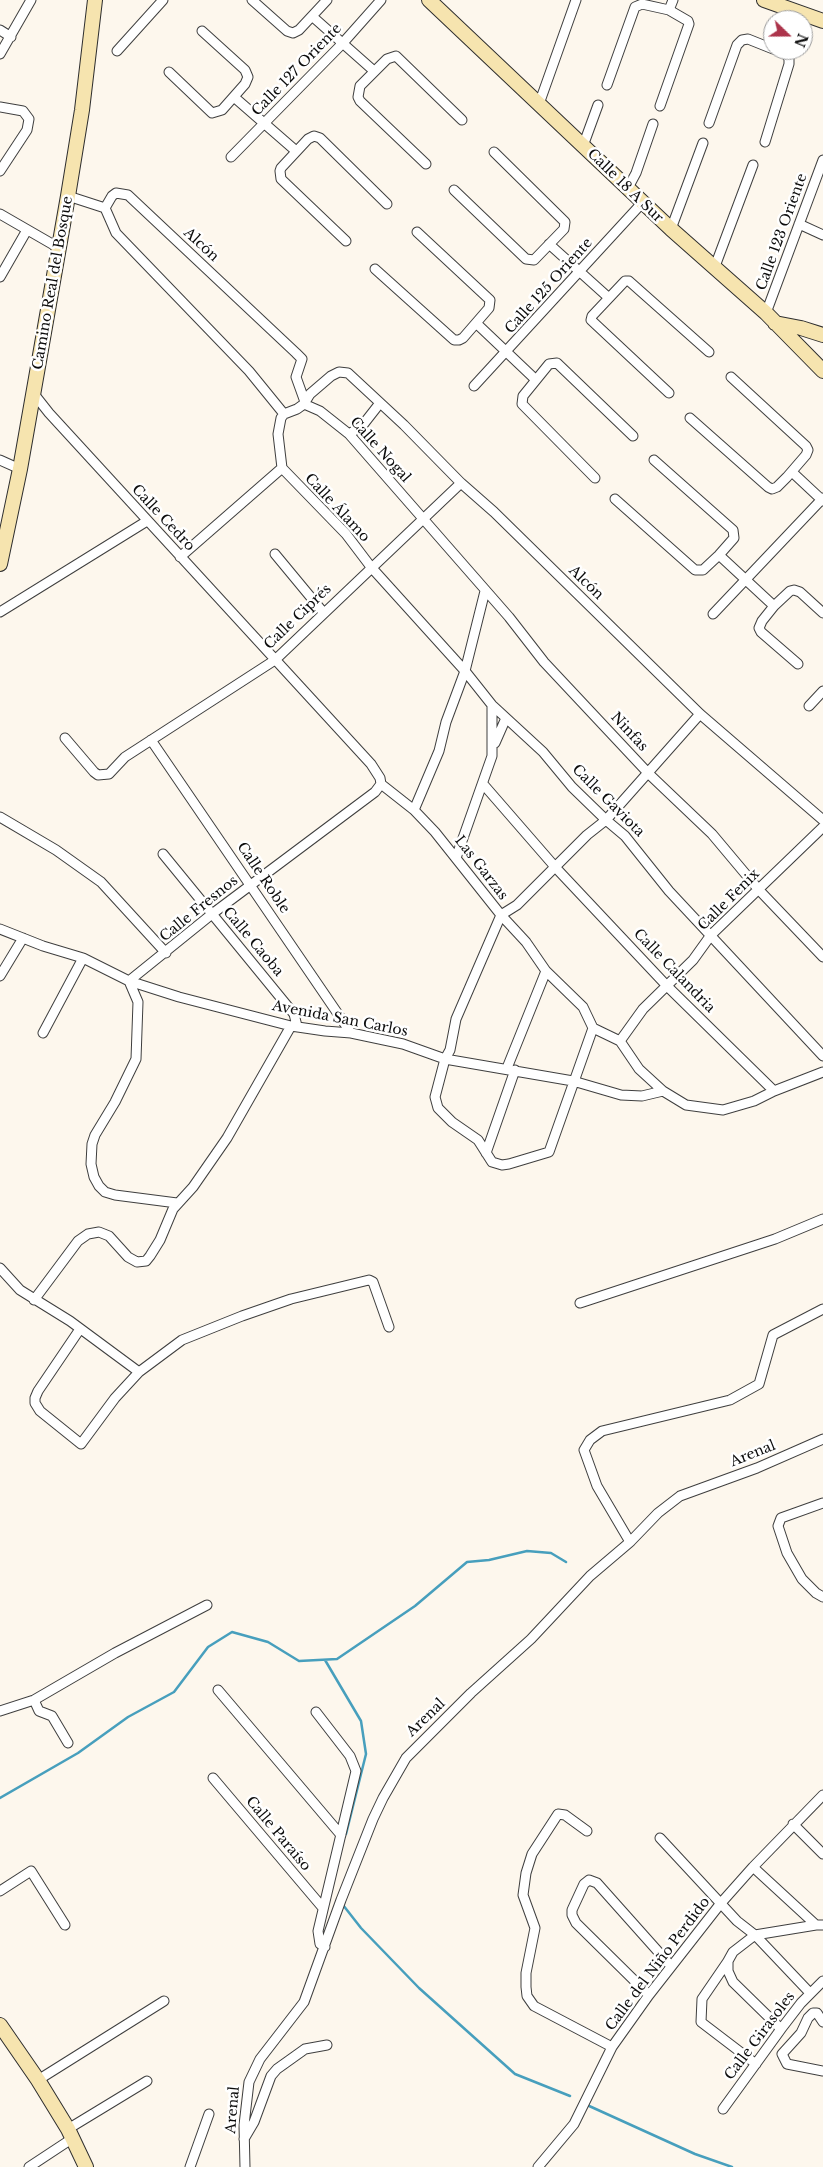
<!DOCTYPE html>
<meta charset="utf-8">
<style>
body{margin:0}
#map{position:relative;width:823px;height:2167px;overflow:hidden;background:#fdf7ed;font-family:"Libre Baskerville",serif}
canvas{display:block}
.north{position:absolute;left:763px;top:10px;width:50px;height:50px;box-sizing:border-box;background:#fff;border:1px solid #9e9e9e;border-radius:50%;rotate:112deg;font-size:14px;font-weight:700;line-height:20px;text-align:center;color:#0c0c0c}
.north::after{content:'';display:block;margin:auto;width:18px;height:22px;background:#ac344b;clip-path:polygon(50% 0,100% 100%,50% 72%,0 100%)}
</style>
<div id="map">
<canvas width="823" height="2167"></canvas>
<div class="north">N</div>
</div>
<script>
const g = document.querySelector('canvas').getContext('2d');
g.lineJoin = 'round';
const poly = rows => new Path2D(rows.map(r => 'M' + r).join(''));
function strokePath(path, color, width, dash) { g.strokeStyle = color; g.lineWidth = width; g.lineCap = dash ? 'butt' : 'round'; g.setLineDash(dash || []); g.stroke(path); }
function label(font, color, halo, rows, align = 'center') {
  g.font = font + ' "Libre Baskerville",serif'; g.lineWidth = 5; g.setLineDash([]); g.textBaseline = 'middle'; g.strokeStyle = halo; g.fillStyle = color; for (const [text, x, y, turn = 0] of rows) {
    g.save(); g.translate(x, y); g.rotate((+turn || 0) * Math.PI / 180); g.textAlign = isNaN(turn) ? turn : align; if (halo) g.strokeText(text, 0, 0); g.fillText(text, 0, 0); g.restore();
  }
}
strokePath(poly([
 [325,1660,361,1721,366,1754,346,1834],
 [0,1798,78,1753,128,1717,174,1692,208,1647,232,1632,268,1642,299,1661,337,1659,415,1606,467,1562,489,1560,527,1551,551,1553,566,1562],
 [343,1905,361,1928,419,1988,515,2074,570,2096],
 [587,2105,695,2154,732,2167]
]), '#479fbd', 2.5);
const street = poly([
 [252,0,287,31,293,33,299,30,327,0],
 [669,10,673,0],
 [313,17,374,71],
 [784,20,788,8],
 [0,30,11,37],
 [117,51,163,0],
 [0,54,31,0],
 [169,72,212,113,222,110,245,84,248,77,245,70,202,31],
 [607,85,635,7,642,4,669,10,688,21,689,24,660,106],
 [234,97,296,151],
 [539,104,576,0],
 [0,107,23,111,29,119,27,130,0,171],
 [709,123,737,45,742,40,748,39,773,49],
 [765,142,789,64,789,59,786,54,776,50],
 [583,146,598,105],
 [231,157,342,44,381,0],
 [426,164,360,101,358,97,360,86,387,59,396,56,462,120],
 [628,188,636,173,653,124],
 [454,190,526,259,534,260,564,229,565,222,494,152],
 [68,196,105,208,112,196,116,193,128,195,296,353,302,359,296,377,305,402],
 [105,208,116,233,249,371,284,414],
 [0,214,59,248],
 [799,224,823,235],
 [671,229,703,143],
 [346,241,281,179,280,171,281,168,308,139,314,136,320,138,387,204],
 [549,244,609,298],
 [375,269,454,340,459,340,463,338,489,308,490,300,417,232],
 [714,269,753,165],
 [0,277,27,230],
 [766,313,823,160],
 [476,323,536,380],
 [474,386,643,202],
 [669,393,591,320,592,316,625,281,629,281,709,352],
 [34,394,49,413,371,764,380,778,381,784,414,810,435,832,501,915,526,942,546,971,583,1007,593,1028,620,1041,639,1069,663,1091],
 [304,404,310,394,331,376,339,372,348,373,404,425,461,483,494,512,700,714,823,820],
 [284,414,297,409,304,404,320,411,349,434,509,617,544,662,649,774,712,834,759,890,823,957],
 [690,418,768,487,772,489,777,487,787,477,806,455,808,450,806,446,731,377],
 [349,434,362,426,380,403],
 [0,460,20,469],
 [282,468,346,534,371,567,465,671,492,705,543,752,572,787,606,820,625,836,669,891,823,1056],
 [282,468,278,434,281,418,284,414],
 [792,472,823,501],
 [595,478,522,404,523,396,549,364,557,363,633,436],
 [615,499,695,570,703,570,719,555,734,538,733,530,654,460],
 [275,554,323,612],
 [719,555,774,606],
 [180,557,282,468],
 [0,612,147,521],
 [713,614,823,498],
 [798,664,761,632,759,628,762,621,774,606,790,591,794,590,800,592,823,613],
 [809,706,823,691],
 [65,738,94,772,98,775,109,774,125,757,275,660,461,483],
 [151,740,351,1033],
 [495,743,506,718],
 [483,784,556,868,667,986,774,1091],
 [414,810,439,751,446,722,465,671,485,591],
 [0,817,56,850,101,882,166,953],
 [163,854,294,1014,297,1026],
 [456,858,492,756,492,705],
 [0,929,43,946,83,958,129,981,179,997,291,1026,325,1031,351,1033,403,1044,445,1059,573,1081,621,1095,642,1096,663,1091,686,1105,723,1110,754,1101,774,1091,823,1072],
 [0,976,23,938],
 [593,1028,549,1152,509,1164,502,1165,492,1162,478,1140,452,1122,438,1108,435,1097,445,1059,450,1050,456,1019,501,915,517,905,587,835,606,820,700,714],
 [43,1033,83,958],
 [620,1041,643,1009,693,960,711,935,823,827],
 [507,1068,546,971],
 [486,1153,515,1070],
 [177,1203,115,1195,105,1192,99,1186,94,1177,91,1164,92,1144,95,1135,115,1102,136,1059,138,1002,129,981,212,914,375,792,381,784],
 [0,1268,20,1290,70,1321,139,1372],
 [34,1300,78,1241,88,1234,99,1232,109,1236,128,1257,137,1262,146,1261,150,1256,160,1240,173,1209,193,1187,227,1138,291,1026],
 [580,1303,775,1239,823,1219],
 [80,1329,38,1391,35,1398,35,1403,40,1411,81,1444,115,1398,139,1372,182,1340,242,1316,291,1299,369,1280,373,1282,389,1327],
 [823,1503,781,1518,778,1526,787,1553,802,1579,816,1593,823,1597],
 [630,1542,597,1486,584,1450,590,1440,602,1431,730,1400,759,1384,773,1335,823,1309],
 [218,1690,341,1835],
 [34,1700,39,1711,52,1716,68,1743],
 [0,1711,34,1700,115,1653,207,1605],
 [316,1712,350,1756,356,1771,318,1931,320,1944,325,1947],
 [213,1778,323,1908],
 [793,1824,823,1854],
 [587,1831,565,1815,558,1814,532,1854,526,1873,523,1895,535,1928,526,1973,526,1987,527,1996,534,2006,612,2047],
 [660,1838,737,1921,755,1935,810,1993],
 [753,1867,816,1925,823,1925],
 [0,1891,31,1871,65,1925],
 [728,1961,702,1999,701,2022,756,2064],
 [649,1995,576,1923,572,1915,572,1910,584,1884,589,1880,597,1883,671,1966],
 [823,2022,817,2013,813,2013,808,2018,801,2033,782,2054,787,2064,823,2071],
 [781,2029,733,1982,728,1971,728,1961,733,1952,755,1935,816,1925],
 [38,2080,164,2001],
 [723,2109,781,2029,801,2003,823,1981],
 [68,2129,147,2081],
 [244,2139,254,2122,271,2076,277,2069,305,2049,327,2045],
 [29,2167,73,2138],
 [190,2167,209,2114],
 [245,2167,244,2125,249,2082,260,2059,304,2002,341,1900,373,1819,383,1798,406,1758,471,1693,531,1639,590,1576,630,1542,658,1513,680,1496,757,1468,823,1439],
 [538,2167,574,2124,612,2047,649,1995,721,1903,753,1867,823,1795]
]);
const secondary = poly([
 [429,0,671,229,766,313,823,371],
 [764,0,823,21],
 [775,323,801,328,823,335],
 [0,564,20,469,68,196,82,110,95,0],
 [0,2025,38,2080,68,2129,86,2167]
]);
strokePath(street, '#3f3f3f', 11);
strokePath(secondary, '#2e2e2e', 16);
strokePath(street, '#fff', 9);
strokePath(secondary, '#f6e4af', 14);
label('14px', '#0c0c0c', '#fff', [
 ["Calle 127 Oriente",297,70,-46],
 ["Calle 18 A Sur",625,186,44],
 ["Calle 123 Oriente",782,232,-70],
 ["Alcón",201,245,43],
 ["Camino Real del Bosque",53,283,-80],
 ["Calle 125 Oriente",549,286,-48],
 ["Calle Nogal",380,450,48],
 ["Calle Álamo",337,508,47],
 ["Calle Cedro",163,518,47],
 ["Alcón",586,583,44],
 ["Calle Ciprés",298,617,-44],
 ["Ninfas",629,732,47],
 ["Calle Gaviota",608,801,45],
 ["Las Garzas",481,868,52],
 ["Calle Roble",263,878,56],
 ["Calle Fenix",729,900,-45],
 ["Calle Fresnos",199,909,-39],
 ["Calle Caoba",253,942,50],
 ["Calle Calandria",674,971,46],
 ["Avenida San Carlos",340,1019,11],
 ["Arenal",753,1454,-22],
 ["Arenal",426,1718,-44],
 ["Calle Paraíso",278,1834,50],
 ["Calle del Niño Perdido",658,1964,-53],
 ["Calle Girasoles",760,2036,-53],
 ["Arenal",233,2110,-85]
]);
</script>
